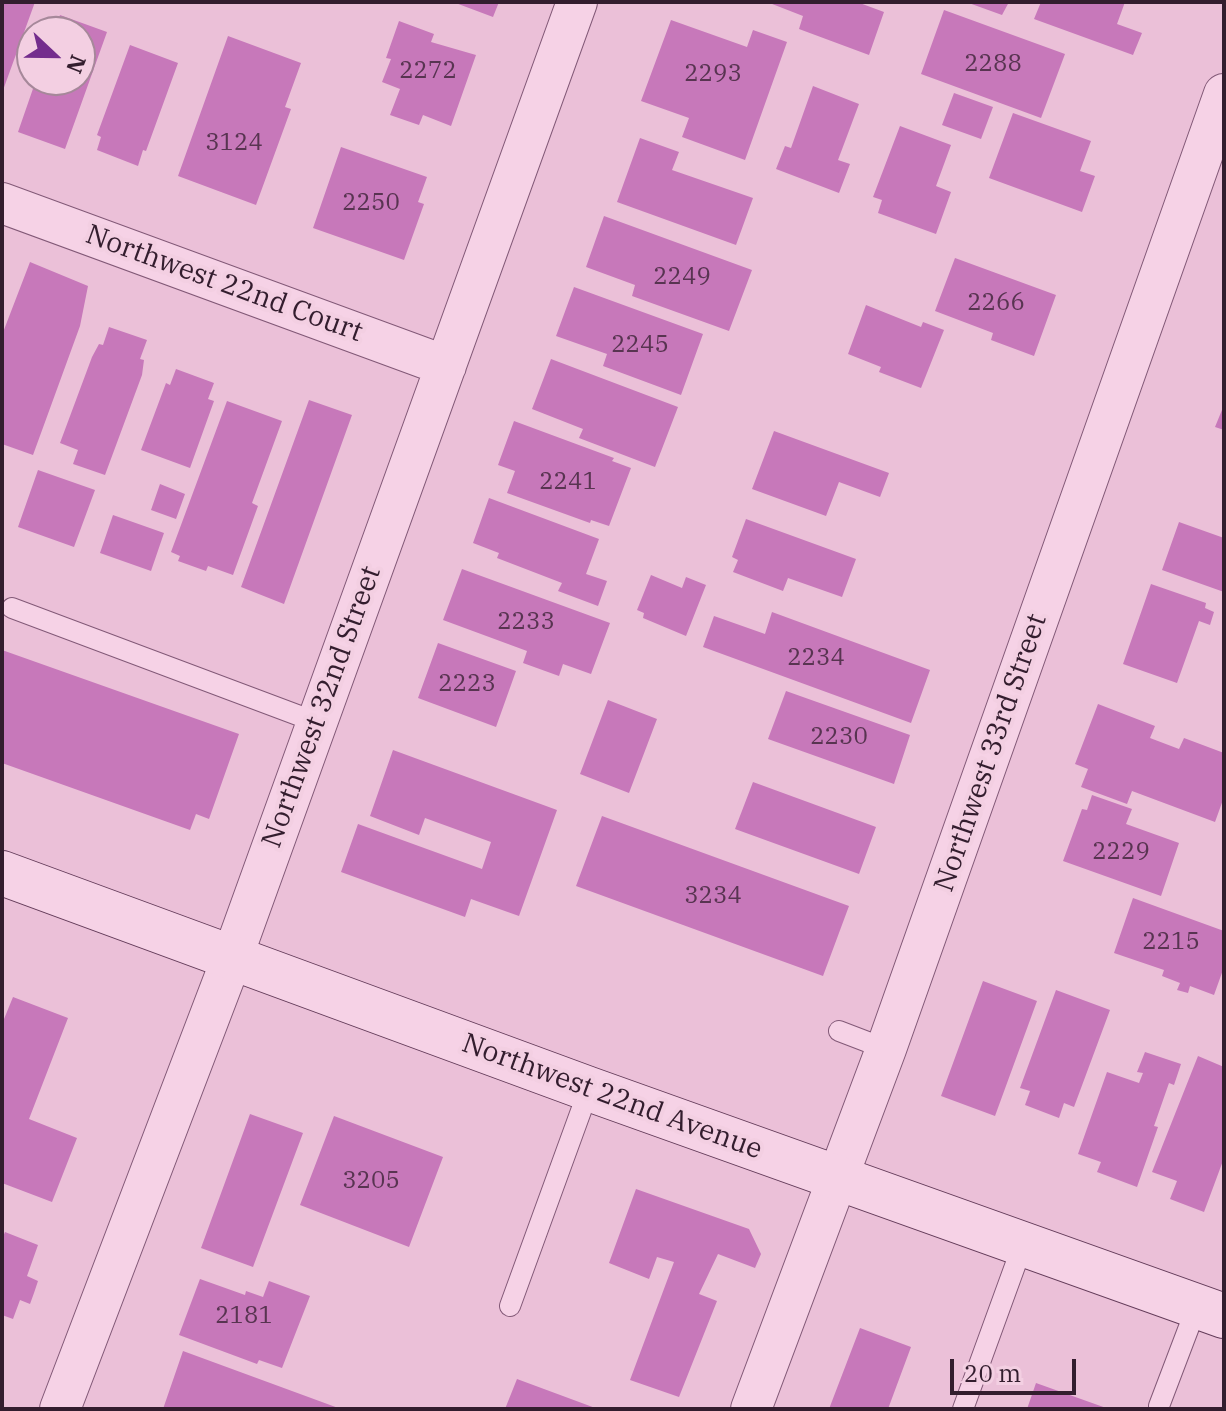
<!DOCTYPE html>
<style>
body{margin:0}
#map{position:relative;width:1226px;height:1411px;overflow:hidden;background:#ebc0d8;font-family:"IBM Plex Serif",serif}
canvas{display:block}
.frame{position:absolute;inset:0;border:4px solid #331d2e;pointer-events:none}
.north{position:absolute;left:16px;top:16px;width:80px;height:80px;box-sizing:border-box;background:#f3cfe2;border:2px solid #a6889a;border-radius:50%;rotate:112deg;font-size:22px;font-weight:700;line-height:32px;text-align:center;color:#331d2e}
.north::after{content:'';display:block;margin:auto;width:28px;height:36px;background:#742d8d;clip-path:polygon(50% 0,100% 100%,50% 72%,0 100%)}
.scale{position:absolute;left:950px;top:1359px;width:126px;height:36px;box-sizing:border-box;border:4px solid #331d2e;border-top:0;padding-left:10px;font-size:24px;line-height:28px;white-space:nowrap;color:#331d2e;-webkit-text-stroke:6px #f3cfe2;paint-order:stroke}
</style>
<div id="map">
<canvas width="1226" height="1411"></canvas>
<div class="frame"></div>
<div class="north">N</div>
<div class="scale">20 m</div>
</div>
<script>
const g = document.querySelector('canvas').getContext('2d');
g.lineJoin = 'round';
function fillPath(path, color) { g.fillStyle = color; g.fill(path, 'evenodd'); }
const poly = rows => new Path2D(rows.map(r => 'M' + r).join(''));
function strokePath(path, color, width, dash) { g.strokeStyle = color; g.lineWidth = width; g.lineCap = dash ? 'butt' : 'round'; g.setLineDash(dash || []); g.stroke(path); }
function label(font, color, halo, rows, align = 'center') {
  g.font = font + ' "IBM Plex Serif",serif'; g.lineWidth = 8; g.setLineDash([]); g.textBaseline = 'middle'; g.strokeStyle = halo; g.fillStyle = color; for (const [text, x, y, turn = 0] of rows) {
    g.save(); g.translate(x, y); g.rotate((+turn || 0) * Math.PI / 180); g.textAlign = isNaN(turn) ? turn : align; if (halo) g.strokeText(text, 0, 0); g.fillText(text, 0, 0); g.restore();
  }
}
fillPath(poly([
 [2,2,35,2,2,93],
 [453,2,499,2,493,17],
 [767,2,857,2,884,12,869,55,799,29,803,16],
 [966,2,1009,2,1002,15],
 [1041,2,1125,2,1117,24,1142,33,1133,55,1034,19],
 [944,10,1065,54,1041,118,921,74],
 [60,15,107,32,65,149,18,132,36,80,80,80,80,32,54,32],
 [671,20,747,47,753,30,787,42,745,160,682,137,689,118,641,101],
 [399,21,434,34,431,42,476,55,451,126,423,115,419,125,390,115,400,89,382,82,391,59,386,58],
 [228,36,301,63,285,107,291,109,256,205,178,176],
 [130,45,178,63,146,151,143,150,138,166,97,150,101,137,97,135],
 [813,86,859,104,838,160,850,164,839,193,776,169,785,146,791,148],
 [954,93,993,107,981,139,942,125],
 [1013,113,1091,141,1080,171,1095,176,1082,212,989,178],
 [900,126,951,145,936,186,951,192,936,234,878,213,882,200,873,197],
 [640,138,679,152,672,170,753,198,736,245,617,202],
 [341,147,427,177,418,202,424,204,404,260,313,228],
 [604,216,752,270,729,331,632,296,635,285,586,267],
 [955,258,1056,295,1034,356,991,340,993,333,935,311],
 [30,262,88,286,80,326,33,455,2,444,2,335],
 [574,287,703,334,681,395,603,366,607,354,556,336],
 [866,305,921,327,923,322,944,330,921,388,879,372,881,367,848,354],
 [109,327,147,340,140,359,144,360,142,375,105,475,73,464,78,450,60,443,92,357,99,344,103,345],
 [551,359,678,407,655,467,579,438,583,429,532,409],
 [176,369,214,383,208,399,214,401,190,468,141,450,166,383,170,385],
 [309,400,352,415,284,604,241,587],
 [227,401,282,421,252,503,258,506,233,575,208,566,206,571,178,561,180,556,171,552],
 [1224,405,1224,430,1215,427],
 [514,421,614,458,612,461,631,468,609,526,591,520,590,523,507,493,515,471,498,465],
 [774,431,889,473,880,497,839,482,826,516,752,489],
 [38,470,95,490,74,547,18,527],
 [160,484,185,494,176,519,151,510],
 [489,498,599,539,586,574,607,581,598,606,558,591,562,583,497,558,499,553,473,543],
 [113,515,164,533,151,571,100,553],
 [746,519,856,559,842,597,788,578,783,591,733,572,738,560,732,557],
 [1179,522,1224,538,1224,592,1162,570],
 [462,569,610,623,591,674,563,664,559,676,523,663,527,651,443,620],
 [651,575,682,588,686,577,706,585,686,636,643,618,644,613,637,610],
 [1151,584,1206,603,1205,608,1214,612,1210,625,1199,621,1177,683,1123,664],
 [772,612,930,670,911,723,703,647,714,616,765,634],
 [438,643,516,671,496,727,418,698],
 [2,650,239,734,209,819,196,814,190,830,2,763],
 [786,691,910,735,894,784,768,739],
 [608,700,657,719,629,793,580,774],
 [1098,704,1155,726,1150,738,1179,749,1184,738,1224,753,1224,797,1215,822,1132,791,1127,804,1081,787,1088,769,1075,764],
 [393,750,557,810,519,916,471,899,465,917,341,872,358,824,482,869,491,842,425,818,419,835,370,816],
 [753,782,876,827,859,874,735,829],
 [1092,795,1132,809,1126,824,1179,843,1161,896,1063,861,1082,809,1087,810],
 [602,816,849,906,823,976,576,886],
 [1133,898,1224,931,1224,967,1214,995,1190,986,1188,993,1177,990,1180,983,1162,976,1164,970,1114,953],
 [983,981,1037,1001,995,1116,941,1096],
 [1056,990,1110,1010,1074,1107,1064,1103,1059,1118,1025,1105,1030,1091,1020,1088],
 [13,997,68,1018,29,1119,77,1138,52,1202,2,1183,2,1024],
 [1145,1052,1181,1064,1174,1085,1169,1083,1154,1126,1158,1127,1137,1187,1097,1172,1101,1162,1078,1154,1107,1072,1139,1083,1143,1073,1137,1072],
 [1198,1056,1224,1067,1224,1158,1204,1212,1170,1199,1177,1181,1152,1172],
 [250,1114,303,1133,253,1267,201,1248],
 [334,1116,443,1157,409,1247,300,1205],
 [636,1189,749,1229,761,1254,755,1268,718,1254,699,1294,717,1301,679,1397,630,1380,674,1262,657,1257,649,1279,609,1263],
 [5,1232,38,1245,27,1276,38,1281,34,1293,30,1304,20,1300,13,1319,2,1315,2,1239],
 [200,1279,245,1295,246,1291,263,1297,269,1281,310,1296,282,1368,259,1360,257,1364,179,1335],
 [860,1328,911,1347,888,1409,829,1409],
 [183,1351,341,1409,163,1409],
 [517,1379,598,1409,505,1409],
 [1036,1383,1109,1409,1027,1409]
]), '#c778ba');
const lane = poly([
 [12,608,316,722],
 [839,1031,886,1049],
 [510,1306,589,1089],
 [1159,1406,1197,1306],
 [963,1409,1023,1244]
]);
const street = poly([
 [2,203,446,366],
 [60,1409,232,958,577,2],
 [751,1409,886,1049,1224,94]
]);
const secondary = poly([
 [2,873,589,1089,1224,1316]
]);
strokePath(lane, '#825977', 22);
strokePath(street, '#825977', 42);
strokePath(secondary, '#643c5a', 46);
strokePath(lane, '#f6d2e6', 20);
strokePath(street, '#f6d2e6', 40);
strokePath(secondary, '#f6d2e6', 44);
label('24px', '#583451', null, [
 ["2288",993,64],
 ["2272",428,71],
 ["2293",713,74],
 ["3124",234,143],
 ["2250",371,203],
 ["2249",682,277],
 ["2266",996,303],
 ["2245",640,345],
 ["2241",568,482],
 ["2233",526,622],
 ["2234",816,658],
 ["2223",467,684],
 ["2230",839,737],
 ["2229",1121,852],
 ["3234",713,896],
 ["2215",1171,942],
 ["3205",371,1181],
 ["2181",244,1316]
]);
label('28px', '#331d2e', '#f3cfe2', [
 ["Northwest 22nd Court",224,284,20],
 ["Northwest 32nd Street",322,707,-70],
 ["Northwest 33rd Street",991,753,-71],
 ["Northwest 22nd Avenue",612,1097,20]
]);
</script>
